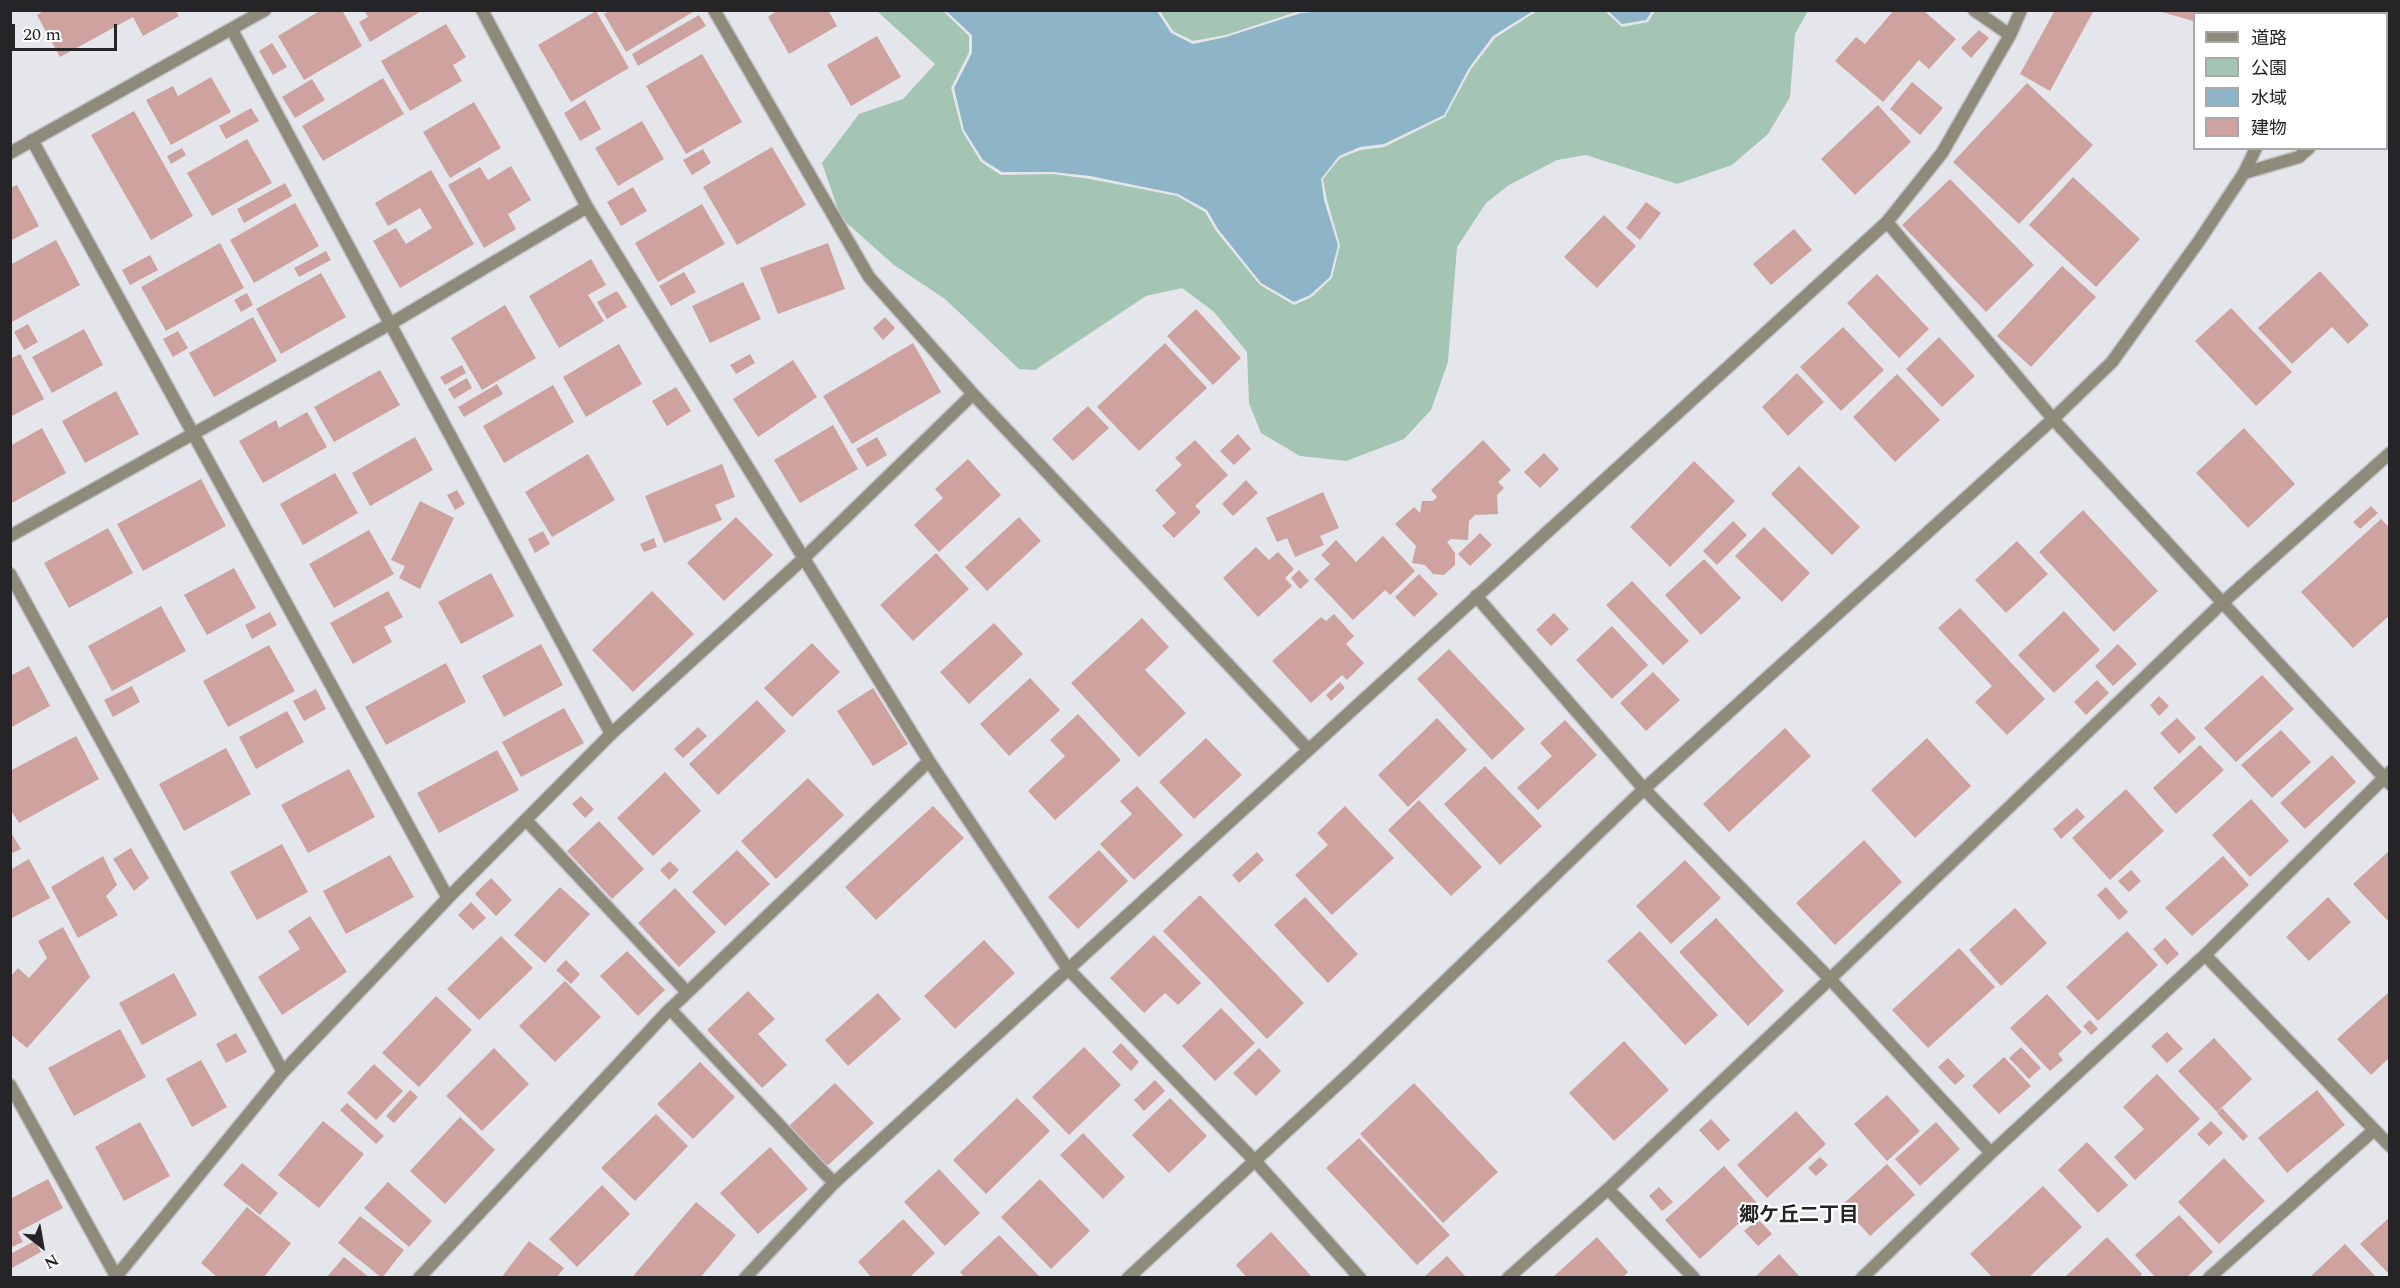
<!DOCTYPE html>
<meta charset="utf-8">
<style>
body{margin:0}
#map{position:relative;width:2400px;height:1288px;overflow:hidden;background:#e5e6eb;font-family:Spectral,"Noto Sans JP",serif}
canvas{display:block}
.frame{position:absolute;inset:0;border:12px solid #252527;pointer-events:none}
.legend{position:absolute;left:2193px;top:12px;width:195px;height:138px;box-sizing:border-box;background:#fff;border:2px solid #a8a8a9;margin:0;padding:8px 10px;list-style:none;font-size:18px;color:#252527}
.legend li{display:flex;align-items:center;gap:12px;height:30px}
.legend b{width:30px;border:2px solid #a8a8a9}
.north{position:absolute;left:12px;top:1216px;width:60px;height:60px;-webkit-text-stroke:4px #fff;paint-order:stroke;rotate:149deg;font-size:16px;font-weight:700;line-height:24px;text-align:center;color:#252527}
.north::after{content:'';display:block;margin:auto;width:21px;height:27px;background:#252527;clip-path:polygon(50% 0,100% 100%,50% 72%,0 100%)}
.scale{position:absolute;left:12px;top:24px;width:105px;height:27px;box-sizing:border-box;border:3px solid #252527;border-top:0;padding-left:8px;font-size:18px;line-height:21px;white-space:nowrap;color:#252527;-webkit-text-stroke:4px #fff;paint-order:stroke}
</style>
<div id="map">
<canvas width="2400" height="1288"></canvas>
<div class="frame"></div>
<ul class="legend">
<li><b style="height:8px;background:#8e8b7b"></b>道路</li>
<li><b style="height:16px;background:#a4c4b4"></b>公園</li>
<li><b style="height:16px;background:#8eb4c8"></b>水域</li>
<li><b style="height:16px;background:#cda29f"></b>建物</li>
</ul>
<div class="north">N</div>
<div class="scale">20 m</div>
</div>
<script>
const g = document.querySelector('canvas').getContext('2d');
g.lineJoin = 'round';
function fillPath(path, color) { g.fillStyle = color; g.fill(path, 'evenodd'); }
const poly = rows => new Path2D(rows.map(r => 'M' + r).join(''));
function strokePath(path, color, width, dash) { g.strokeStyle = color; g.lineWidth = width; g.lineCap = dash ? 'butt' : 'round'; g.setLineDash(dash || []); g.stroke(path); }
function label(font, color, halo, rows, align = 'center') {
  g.font = font + ' Spectral,"Noto Sans JP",serif'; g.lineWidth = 4.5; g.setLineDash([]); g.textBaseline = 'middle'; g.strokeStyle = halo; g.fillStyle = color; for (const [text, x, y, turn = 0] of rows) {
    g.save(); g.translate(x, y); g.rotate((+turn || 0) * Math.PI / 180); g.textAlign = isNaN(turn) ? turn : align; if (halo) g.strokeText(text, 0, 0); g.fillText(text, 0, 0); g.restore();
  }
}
fillPath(poly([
 [877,11,943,11,969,36,969,52,951,88,962,131,981,162,1001,175,1053,174,1090,179,1177,196,1205,212,1216,231,1260,285,1294,305,1312,297,1332,278,1340,245,1327,200,1323,179,1340,158,1361,150,1384,147,1445,117,1471,69,1495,38,1537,11,1605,11,1622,27,1648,22,1655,11,1808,11,1795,34,1790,97,1768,134,1732,165,1677,184,1586,155,1557,160,1509,185,1486,203,1457,247,1448,362,1431,410,1404,439,1346,461,1300,456,1261,433,1249,403,1247,352,1213,311,1182,288,1146,296,1035,370,1019,369,945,299,894,265,841,218,822,163,859,114,903,99,935,64],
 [1160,11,1299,11,1226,35,1193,41,1173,31]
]), '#a4c4b4');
fillPath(poly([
 [946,11,1157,11,1171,33,1193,44,1226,37,1301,13,1322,11,1533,11,1493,36,1469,68,1444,115,1384,144,1360,147,1339,156,1321,179,1324,200,1338,245,1330,277,1310,295,1294,302,1261,283,1218,229,1207,210,1178,194,1090,176,1053,172,1002,172,983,160,964,130,954,88,972,53,972,35],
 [1608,11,1652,11,1646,20,1622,24]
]), '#8eb4c8');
fillPath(poly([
 [45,10,175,10,179,16,143,36,133,17,60,57,37,15],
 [321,10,342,10,362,46,304,80,278,36],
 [364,10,423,10,370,42,359,22,368,17],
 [611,10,692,10,693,12,626,52,604,14],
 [778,10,828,10,837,26,789,54,768,17],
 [1894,10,1923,10,1956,39,1929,69,1919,60,1883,102,1835,61,1856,37,1865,44],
 [2055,10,2094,10,2050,91,2020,74],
 [2155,10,2196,10,2193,21],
 [596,11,629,68,571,102,538,45],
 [699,15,706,26,638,66,632,54],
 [446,24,466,57,453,65,462,81,410,111,381,61],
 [1979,30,1989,38,1971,58,1961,48],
 [877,36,901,77,851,106,827,65],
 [272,43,287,67,273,75,259,51],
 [702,54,742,122,686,154,646,86],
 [211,77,231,112,171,145,146,100,173,86,178,96],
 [383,78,404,114,323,161,302,126],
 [312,79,325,100,295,118,282,97],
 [1912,82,1943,108,1920,135,1890,109],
 [2027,83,2093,145,2019,224,1953,162],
 [585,100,601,129,580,141,564,113],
 [474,102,501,148,450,178,423,132],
 [1878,105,1911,142,1855,195,1821,159],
 [251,108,259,121,226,139,219,126],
 [134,111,193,216,151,240,91,135],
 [642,121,664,159,618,186,595,148],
 [247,139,272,183,212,216,187,173],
 [772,147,806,205,737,245,703,187],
 [182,148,186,155,171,164,167,156],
 [703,149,711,163,692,175,683,160],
 [511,166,531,200,508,214,516,229,484,248,448,185,480,167,488,180],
 [431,170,474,244,400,288,373,241,396,228,406,244,432,228,420,208,388,226,375,203],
 [2073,177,2140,239,2096,287,2029,225],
 [1950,179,2034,265,1986,312,1902,225],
 [285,183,292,196,244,223,237,209],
 [17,185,39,226,10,241,10,188],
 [633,187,647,211,621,226,607,202],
 [1646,202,1661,213,1640,240,1626,228],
 [295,203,319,246,254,283,230,240],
 [702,204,725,244,658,282,635,243],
 [1604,215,1636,246,1597,288,1564,257],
 [1794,229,1812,250,1771,285,1753,264],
 [56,240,80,285,10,323,10,265],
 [220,243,244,288,166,331,141,287],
 [828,243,845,289,778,314,760,268],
 [326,251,331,260,299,277,294,268],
 [150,255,158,270,130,285,122,270],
 [591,259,606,285,588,295,604,321,559,348,529,296],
 [2062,266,2096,297,2031,367,1997,336],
 [2320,271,2369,325,2348,344,2332,327,2292,364,2258,328],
 [684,272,696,292,671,306,659,286],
 [321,273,346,317,281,354,256,309],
 [1877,274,1929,329,1899,358,1847,303],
 [743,282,761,319,710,343,692,306],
 [617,291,627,307,607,319,597,302],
 [247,293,253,305,241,312,234,300],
 [505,305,536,358,482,390,451,338],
 [2231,308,2292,372,2256,406,2195,341],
 [1196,309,1241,358,1213,385,1167,336],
 [253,317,277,361,214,397,189,353],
 [885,317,895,328,883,340,873,328],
 [28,324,38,342,24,350,14,332],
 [1843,327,1884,370,1841,411,1800,367],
 [84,329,103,365,52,393,32,357],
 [178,331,188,348,173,357,163,339],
 [1939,337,1975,376,1942,407,1906,369],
 [913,343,941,392,852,444,823,396],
 [1165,343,1207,388,1139,451,1097,407],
 [619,344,642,384,586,417,563,377],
 [20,354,44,399,10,417,10,359],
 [750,354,755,363,736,374,730,365],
 [793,360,817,397,758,437,733,399],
 [462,365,466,373,445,385,440,377],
 [380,370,400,405,334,442,314,407],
 [1797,373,1824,402,1788,436,1762,407],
 [1897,374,1940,420,1895,462,1853,417],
 [467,378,472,388,454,399,448,389],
 [497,384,503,394,464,417,458,407],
 [553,385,574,422,504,463,483,426],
 [676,387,691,411,667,426,652,401],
 [116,391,139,434,85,463,62,421],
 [1088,406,1109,428,1073,461,1052,439],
 [307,412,327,447,263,483,239,441,276,420,279,428],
 [833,425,858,469,800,503,774,460],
 [42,428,66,473,12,503,10,446],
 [2244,428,2295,484,2248,528,2196,473],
 [1238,434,1251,449,1234,465,1220,451],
 [415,437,433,470,370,506,352,473],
 [877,437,887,455,867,467,856,449],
 [1195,440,1228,475,1195,506,1201,512,1174,538,1162,526,1176,513,1155,490,1182,465,1175,458],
 [1483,440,1511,470,1498,482,1504,488,1497,495,1498,514,1475,515,1469,521,1468,540,1451,539,1447,542,1455,553,1455,565,1444,575,1433,574,1425,565,1412,563,1416,546,1395,524,1414,507,1420,513,1422,501,1433,501,1437,497,1431,490],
 [1544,453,1559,469,1540,488,1524,472],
 [588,454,615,500,552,537,525,492],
 [968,459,1001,495,939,552,914,525,943,498,935,489],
 [1694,461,1735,501,1670,567,1630,527],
 [722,464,735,497,715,505,722,520,664,543,645,496],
 [1799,466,1860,527,1832,555,1771,494],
 [335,473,358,513,303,545,280,504],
 [201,479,226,526,143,571,117,524],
 [1246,480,1258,493,1233,516,1222,504],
 [457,490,465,504,455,510,447,495],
 [1323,492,1339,528,1320,536,1324,545,1295,557,1287,538,1277,542,1266,518],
 [420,501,454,518,420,589,399,578,405,566,391,560],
 [2371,506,2378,513,2360,529,2353,522],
 [2083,510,2158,591,2114,632,2039,552],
 [736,517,773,555,724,601,687,563],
 [1019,517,1041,541,987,591,965,567],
 [2381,519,2390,528,2390,615,2353,648,2301,592],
 [1733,521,1747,535,1717,565,1703,551],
 [1764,527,1810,573,1782,602,1735,556],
 [108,528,133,573,69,608,44,563],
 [369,530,394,574,334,608,309,564],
 [543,531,550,544,535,553,528,539],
 [1480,533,1492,545,1470,566,1458,554],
 [1383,536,1415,571,1390,595,1385,590,1353,620,1314,579,1330,564,1321,555,1336,540,1356,562],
 [654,538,657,547,644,552,640,544],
 [2017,541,2048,574,2006,613,1975,580],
 [1256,547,1269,560,1278,552,1294,569,1285,578,1292,586,1258,617,1223,578],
 [936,553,969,589,913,641,880,605],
 [1704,559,1741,598,1701,635,1665,595],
 [234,568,256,608,207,635,184,595],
 [1299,570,1309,581,1300,589,1291,578],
 [491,573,514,616,461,644,438,602],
 [1419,574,1438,594,1414,617,1395,597],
 [1632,581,1689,641,1663,665,1606,605],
 [388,591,403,617,384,627,392,642,353,664,330,623],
 [652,591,694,634,633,692,592,650],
 [161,606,186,651,112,691,88,646],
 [1960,608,2045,699,2007,735,1975,702,1992,686,1938,628],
 [2064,611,2100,650,2054,693,2018,655],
 [270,612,277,625,252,639,245,625],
 [1554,613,1569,629,1551,646,1536,630],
 [1334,614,1354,636,1346,644,1364,663,1347,680,1342,675,1311,703,1272,661,1321,617,1326,621],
 [1142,618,1169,647,1145,670,1186,713,1139,757,1071,683],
 [994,623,1023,654,969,704,940,672],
 [1612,626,1648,665,1612,699,1576,660],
 [812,643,840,672,792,717,764,688],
 [541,644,563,685,504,717,482,676],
 [2118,644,2137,664,2113,686,2095,666],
 [269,645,295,691,228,727,203,681],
 [1449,649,1525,729,1492,760,1417,679],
 [446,663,466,702,386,745,365,707],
 [29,666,50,706,10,728,10,676],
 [1653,672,1680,700,1646,731,1620,703],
 [2262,675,2294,709,2236,762,2204,728],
 [1030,678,1060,710,1009,756,980,724],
 [2097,680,2109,693,2086,715,2074,702],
 [1340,682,1345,688,1331,701,1326,695],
 [132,686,140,702,113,717,104,700],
 [873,688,908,744,873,766,837,711],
 [316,689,326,709,304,721,293,701],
 [2159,696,2169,706,2159,716,2150,705],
 [757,700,786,731,718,795,689,764],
 [564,708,584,743,521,777,502,742],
 [287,711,304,742,256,769,239,737],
 [1078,714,1121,760,1055,820,1028,791,1065,756,1050,740],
 [1437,718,1467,750,1408,807,1378,775],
 [2177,718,2196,738,2179,754,2160,733],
 [1565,720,1597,755,1538,810,1517,788,1552,756,1540,743],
 [698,727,707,736,683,758,674,749],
 [1785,728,1811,756,1729,832,1703,804],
 [2281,730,2311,762,2272,798,2241,765],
 [76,736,99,779,19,823,10,809,10,771],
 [1206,738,1242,775,1194,819,1159,782],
 [1927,738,1971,786,1915,838,1871,790],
 [2200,745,2224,770,2176,814,2153,788],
 [226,748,251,794,184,831,159,784],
 [497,750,519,790,439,833,417,793],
 [2332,755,2356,782,2305,829,2280,803],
 [1485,766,1542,826,1500,865,1444,804],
 [349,769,375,817,308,853,281,805],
 [665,772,701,811,653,856,617,818],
 [808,778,844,815,776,879,741,841],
 [1137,786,1183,835,1134,880,1100,844,1132,814,1120,801],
 [2126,789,2164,831,2110,880,2072,838],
 [581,796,594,809,585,818,572,804],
 [2251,799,2289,841,2250,877,2212,835],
 [1419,800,1482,867,1451,896,1388,830],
 [933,806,964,838,876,920,845,887],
 [1345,806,1394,858,1332,915,1295,875,1328,845,1317,833],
 [2077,808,2085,817,2061,839,2053,829],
 [599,821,644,869,612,899,567,851],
 [10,831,21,849,10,854],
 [1864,840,1902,882,1835,945,1796,903],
 [282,844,308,892,257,920,230,872],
 [131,848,149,878,134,891,113,859],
 [737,850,770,884,725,926,692,892],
 [1099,850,1128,881,1078,929,1048,897],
 [2390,850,2390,919,2388,921,2353,884],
 [1257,852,1264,860,1239,883,1232,875],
 [390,855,414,897,346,934,323,891],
 [103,856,117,885,106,896,118,915,78,938,51,887],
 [2223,856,2249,885,2192,936,2165,908],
 [29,859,50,898,10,919,10,870],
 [1685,860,1721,898,1671,944,1636,906],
 [670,861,679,870,669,880,660,870],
 [2131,870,2141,881,2129,892,2118,881],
 [491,878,512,900,496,916,475,894],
 [560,887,590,914,545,963,514,935],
 [2106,887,2128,912,2119,920,2097,895],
 [675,888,716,932,679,967,638,923],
 [1200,895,1304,1003,1267,1039,1163,931],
 [1305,897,1358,954,1328,983,1274,925],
 [2328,897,2351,922,2309,961,2286,937],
 [471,902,486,918,473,930,458,915],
 [2015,908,2047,943,2001,986,1969,950],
 [310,916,347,972,282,1015,258,977,300,949,288,931],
 [1716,918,1784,991,1748,1026,1679,952],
 [63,927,90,977,27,1048,10,1034,10,977,18,968,29,978,47,958,38,941],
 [1640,931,1718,1015,1685,1045,1607,961],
 [2127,931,2158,965,2098,1021,2066,987],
 [1154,935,1201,983,1178,1005,1165,993,1144,1013,1110,978],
 [501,936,533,968,479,1020,447,989],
 [2165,938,2179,954,2167,965,2153,949],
 [984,940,1015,973,955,1029,924,996],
 [1959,948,1995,987,1928,1048,1892,1010],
 [627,951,665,990,638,1016,600,976],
 [566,960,580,974,571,984,556,970],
 [174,973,197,1015,142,1045,119,1003],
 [565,981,601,1017,555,1062,519,1026],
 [748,991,775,1019,758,1034,787,1065,762,1088,707,1030],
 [2390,991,2390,1057,2371,1075,2337,1039],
 [878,993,901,1019,848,1066,825,1040],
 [2047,994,2082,1032,2058,1054,2063,1060,2050,1071,2010,1028],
 [436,996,472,1030,419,1087,382,1053],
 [1221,1008,1255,1043,1215,1081,1182,1046],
 [2090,1020,2098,1029,2091,1035,2083,1026],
 [120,1029,146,1077,74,1116,48,1068],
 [2167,1032,2183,1049,2167,1063,2151,1046],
 [236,1033,247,1052,226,1063,216,1044],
 [2214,1038,2252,1079,2217,1112,2178,1071],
 [1624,1041,1669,1090,1614,1141,1569,1093],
 [1121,1043,1139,1062,1131,1071,1112,1052],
 [1084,1047,1121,1085,1069,1135,1032,1097],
 [2021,1047,2041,1068,2029,1079,2009,1058],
 [494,1048,529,1084,482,1131,446,1096],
 [1259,1048,1281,1071,1256,1096,1233,1073],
 [2004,1057,2031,1086,1999,1114,1972,1086],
 [1948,1058,1965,1076,1955,1085,1938,1067],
 [201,1060,227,1107,192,1127,166,1079],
 [700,1062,735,1097,693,1139,657,1104],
 [374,1064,403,1091,376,1120,347,1093],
 [2157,1074,2200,1119,2135,1180,2114,1157,2144,1129,2123,1107],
 [1155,1080,1165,1091,1144,1111,1134,1100],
 [835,1083,874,1123,826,1167,788,1127],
 [1414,1083,1498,1172,1443,1223,1360,1134],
 [410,1090,418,1097,394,1123,386,1116],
 [2317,1090,2345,1125,2287,1173,2258,1138],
 [1887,1095,1920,1131,1887,1161,1854,1124],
 [1017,1098,1050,1131,986,1194,953,1160],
 [1170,1098,1207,1136,1169,1173,1132,1135],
 [347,1103,384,1136,376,1144,340,1110],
 [2222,1108,2248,1136,2243,1141,2217,1113],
 [1796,1111,1826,1144,1767,1198,1737,1165],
 [656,1114,688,1146,635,1201,601,1168],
 [460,1117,495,1150,445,1204,410,1171],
 [1711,1119,1730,1140,1718,1151,1699,1130],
 [323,1121,364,1154,319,1208,278,1175],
 [2211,1121,2223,1133,2209,1146,2197,1134],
 [140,1122,170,1176,124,1201,95,1147],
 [1936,1122,1960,1149,1920,1186,1895,1159],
 [1083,1133,1125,1177,1103,1199,1060,1155],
 [1359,1138,1450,1235,1417,1265,1326,1168],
 [2087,1142,2128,1185,2098,1213,2058,1170],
 [770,1147,808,1189,758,1234,720,1193],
 [1820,1157,1828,1165,1816,1176,1808,1168],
 [2224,1158,2265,1201,2219,1244,2178,1202],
 [242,1163,278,1193,260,1215,223,1185],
 [1887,1164,1915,1195,1870,1236,1842,1205],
 [1724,1166,1759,1205,1700,1259,1665,1220],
 [939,1169,980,1213,945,1246,904,1202],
 [48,1179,63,1208,18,1232,23,1242,10,1248,10,1199],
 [1040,1179,1090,1231,1051,1269,1001,1217],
 [388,1182,432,1221,409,1247,364,1208],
 [602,1185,630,1214,577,1267,549,1239],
 [2043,1186,2082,1227,2028,1278,1993,1278,1970,1254],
 [1659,1187,1673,1202,1662,1211,1649,1196],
 [696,1202,736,1235,700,1278,637,1278,634,1275],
 [247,1207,291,1243,263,1278,218,1278,201,1263],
 [2179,1215,2213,1252,2186,1278,2156,1278,2135,1255],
 [360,1216,404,1250,382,1278,338,1243],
 [2390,1217,2390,1275,2360,1244],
 [903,1219,935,1253,909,1278,872,1278,858,1262],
 [1758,1219,1772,1234,1758,1246,1744,1231],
 [1271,1232,1313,1278,1247,1278,1236,1265],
 [999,1235,1039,1276,1038,1278,965,1278,960,1272],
 [1597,1237,1628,1272,1622,1278,1552,1278],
 [2107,1237,2142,1274,2138,1278,2064,1278],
 [35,1241,41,1252,10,1269,10,1254],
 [529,1241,564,1268,556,1278,501,1278],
 [2345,1244,2377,1278,2309,1278],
 [1779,1254,1801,1278,1754,1278],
 [1447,1256,1467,1278,1423,1278],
 [344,1257,370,1278,326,1278]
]), '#cda29f');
const pedestrian = poly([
 [526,820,687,992],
 [670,1009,834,1183]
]);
const minor = poly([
 [482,10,587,207,929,761,1068,969,1256,1162,1360,1278],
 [714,10,869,277,973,394,1308,749],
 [1974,10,2010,35],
 [2367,10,2370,14],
 [232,30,611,734],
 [2386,31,2390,34],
 [2386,76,2390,73],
 [32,140,448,898],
 [10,153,265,10],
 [2244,173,2299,157,2309,148],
 [10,536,390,324,587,207],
 [10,574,283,1072],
 [1476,596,1644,789,1830,979,1991,1153],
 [2205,955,2390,1146],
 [10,1085,116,1276],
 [1608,1189,1694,1278],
 [115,1278,283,1072,448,898,611,734,803,559,973,394],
 [419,1278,666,1013,929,761],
 [745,1278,834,1183,1887,222,1942,153,2010,35,2021,10],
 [1508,1278,1608,1189,1830,979,2221,604,2390,453],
 [1862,1278,1991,1153,2205,955,2390,772],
 [2209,1278,2374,1130]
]);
const tertiary = poly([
 [2315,14,2316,10],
 [1887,222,2053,419,2390,784],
 [1128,1278,1353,1070,1644,789,2053,419,2112,362,2199,241,2244,173,2256,148]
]);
strokePath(pedestrian, '#c2c3c8', 15);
strokePath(minor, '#c2c3c8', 15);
strokePath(tertiary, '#c2c3c8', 15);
strokePath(pedestrian, '#8e8b7b', 12);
strokePath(minor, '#8e8b7b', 12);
strokePath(tertiary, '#8e8b7b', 12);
label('bold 20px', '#252527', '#fff', [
 ["郷ケ丘二丁目",1799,1217]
]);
</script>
